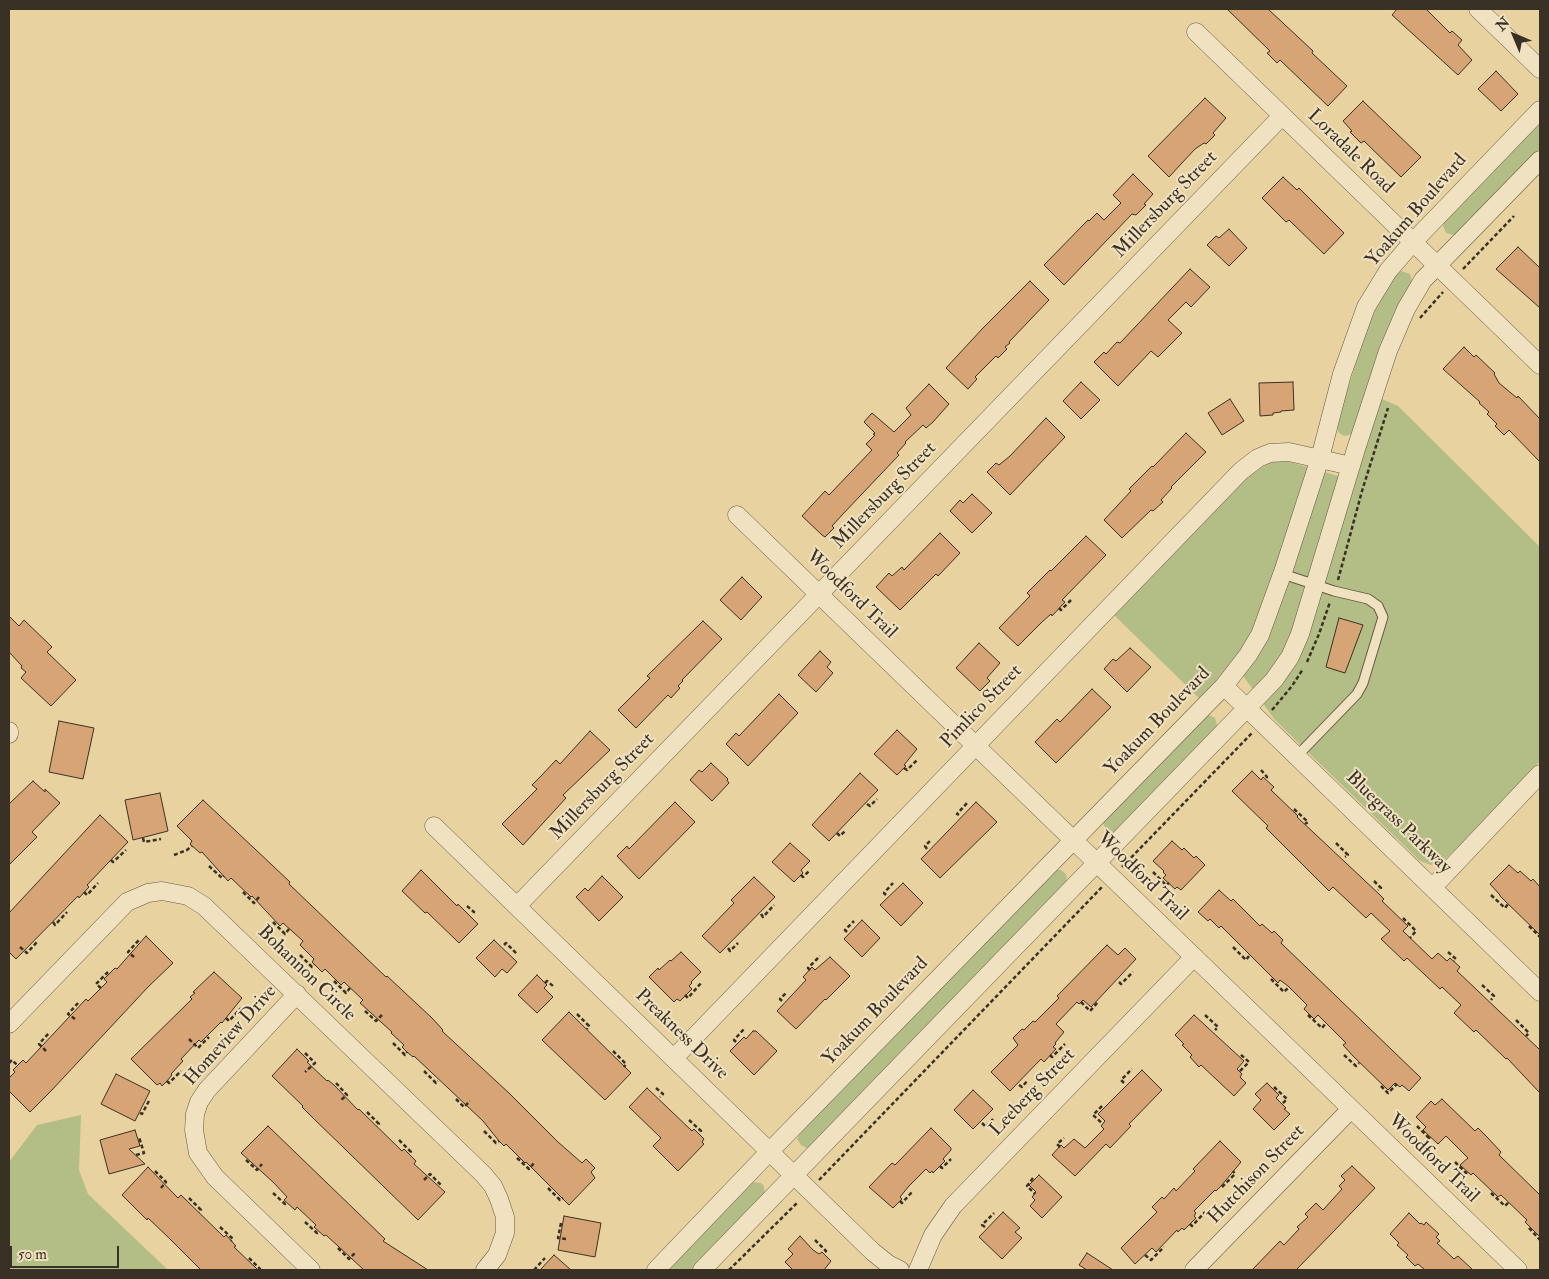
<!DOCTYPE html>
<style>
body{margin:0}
#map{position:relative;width:1549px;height:1279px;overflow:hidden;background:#e8d2a0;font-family:"IM FELL Double Pica",serif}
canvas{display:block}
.frame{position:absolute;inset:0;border:10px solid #3a3126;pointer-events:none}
.north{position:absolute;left:1489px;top:10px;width:50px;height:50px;-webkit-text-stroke:4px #f0e2c1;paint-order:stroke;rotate:315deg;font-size:14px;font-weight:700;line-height:20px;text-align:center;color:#3a3126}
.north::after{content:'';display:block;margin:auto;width:18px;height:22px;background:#3a3126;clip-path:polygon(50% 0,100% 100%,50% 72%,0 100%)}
.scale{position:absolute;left:10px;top:1246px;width:109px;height:22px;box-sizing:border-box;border:2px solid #3a3126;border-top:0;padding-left:6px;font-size:15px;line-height:18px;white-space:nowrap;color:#3a3126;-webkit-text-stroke:4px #f0e2c1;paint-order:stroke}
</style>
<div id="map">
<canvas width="1549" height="1279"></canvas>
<div class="frame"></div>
<div class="north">N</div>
<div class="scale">50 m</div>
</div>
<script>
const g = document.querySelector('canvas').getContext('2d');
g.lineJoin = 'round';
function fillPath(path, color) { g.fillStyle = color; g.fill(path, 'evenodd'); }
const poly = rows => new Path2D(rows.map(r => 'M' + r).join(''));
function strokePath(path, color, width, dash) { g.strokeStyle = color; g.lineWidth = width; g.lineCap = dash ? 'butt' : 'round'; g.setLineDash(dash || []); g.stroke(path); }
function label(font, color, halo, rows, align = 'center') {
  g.font = font + ' "IM FELL Double Pica",serif'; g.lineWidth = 4; g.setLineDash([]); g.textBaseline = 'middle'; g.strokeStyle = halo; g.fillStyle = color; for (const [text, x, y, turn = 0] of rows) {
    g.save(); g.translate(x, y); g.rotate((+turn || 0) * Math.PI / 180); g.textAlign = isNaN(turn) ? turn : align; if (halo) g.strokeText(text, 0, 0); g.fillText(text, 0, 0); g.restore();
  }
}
fillPath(poly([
 [1540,123,1540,150,1460,233,1454,235,1446,233,1443,226,1445,220],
 [1401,271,1410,274,1412,281,1389,325,1352,434,1344,436,1338,432,1337,423,1368,326,1386,287,1398,272],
 [1380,398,1398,406,1540,547,1540,761,1456,849,1442,862,1431,865,1420,861,1275,720,1233,662,1199,698,1114,615,1248,476,1262,467,1275,461,1290,462,1355,481],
 [1205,715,1209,715,1215,718,1217,725,1216,730,1114,832,1106,830,1102,820],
 [1056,870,1061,870,1066,874,1067,881,810,1147,807,1148,801,1145,797,1139,801,1131],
 [81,1115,79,1170,88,1194,168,1270,9,1270,9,1162,37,1125],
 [753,1182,761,1183,764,1186,765,1196,694,1270,667,1270]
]), '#b3bd86');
const building = poly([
 [1227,9,1268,9,1313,51,1312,53,1347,86,1328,106,1280,60,1277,63,1267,53,1270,51,1227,9],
 [1397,9,1426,9,1450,33,1452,31,1462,40,1458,45,1472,60,1458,75,1392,15,1397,9],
 [1496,71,1518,94,1501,111,1478,89,1496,71],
 [1205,98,1226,118,1213,133,1215,135,1206,144,1204,143,1195,149,1169,177,1148,156,1205,98],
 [1363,101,1421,157,1401,177,1364,141,1361,143,1350,132,1352,131,1343,121,1363,101],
 [1133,174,1153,194,1144,204,1146,205,1136,215,1132,214,1064,285,1044,265,1088,220,1089,221,1097,213,1104,220,1121,203,1113,195,1133,174],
 [1283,177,1297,190,1299,188,1344,233,1324,254,1289,220,1286,222,1262,198,1283,177],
 [1229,229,1247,248,1229,266,1207,245,1216,236,1219,238,1229,229],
 [1518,247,1540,268,1540,308,1496,269,1518,247],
 [1190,269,1210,287,1191,307,1186,302,1168,320,1182,333,1158,357,1151,351,1118,386,1094,362,1104,352,1106,354,1117,342,1120,343,1190,269],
 [1030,281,1049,300,1009,342,1010,343,1005,347,1007,349,998,358,996,356,975,377,977,379,968,389,946,368,983,328,1030,281],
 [1464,347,1474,357,1476,355,1495,373,1494,374,1499,383,1517,398,1518,396,1540,419,1540,462,1509,430,1504,435,1495,426,1497,424,1487,414,1489,412,1479,403,1480,402,1443,369,1464,347],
 [1081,382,1100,400,1081,419,1063,401,1081,382],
 [1293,382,1294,410,1281,411,1281,412,1273,413,1273,415,1260,416,1259,383,1293,382],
 [929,384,949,404,933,422,926,428,923,425,905,442,906,443,897,453,899,455,842,515,832,526,834,528,825,537,822,535,802,516,825,491,829,495,872,450,866,444,875,435,873,434,875,433,864,422,872,413,894,432,911,415,906,408,929,384],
 [1230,399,1244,421,1222,435,1208,413,1230,399],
 [1046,418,1065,437,1010,495,987,472,996,463,999,465,1010,456,1046,418],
 [1186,433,1206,452,1171,487,1172,488,1161,500,1163,502,1153,511,1151,510,1122,538,1104,520,1131,491,1129,489,1152,466,1153,467,1186,433],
 [972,494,992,513,972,533,950,511,960,500,963,503,972,494],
 [940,533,960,553,938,576,936,574,900,610,876,587,889,573,892,576,902,567,904,570,940,533],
 [1086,536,1106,555,1062,600,1065,602,1052,616,1051,614,1042,622,1018,646,999,628,1030,596,1027,593,1050,570,1051,571,1086,536],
 [742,577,762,597,741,620,720,600,742,577],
 [9,616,19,626,24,620,52,647,47,652,76,680,51,706,21,678,26,672,21,668,22,666,9,652,9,616],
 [1339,618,1363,625,1345,673,1326,667,1339,618],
 [703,621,722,639,682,680,683,681,678,686,680,688,671,698,668,695,636,728,618,710,650,678,647,676,703,621],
 [979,643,1000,663,987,678,990,681,980,691,956,668,979,643],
 [1130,648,1151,667,1127,692,1104,669,1113,659,1116,661,1130,648],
 [820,651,831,662,827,667,833,673,816,692,798,675,820,651],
 [1092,689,1111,707,1056,763,1035,742,1057,719,1060,722,1092,689],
 [779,694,798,713,748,766,726,744,736,733,739,736,779,694],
 [59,721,94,728,83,779,49,772,59,721],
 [897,730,917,749,904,765,906,766,897,775,874,754,897,730],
 [590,731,610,750,563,795,566,798,523,845,502,824,537,789,532,785,541,776,556,760,560,764,590,731],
 [711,763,728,779,727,780,729,783,712,801,690,780,699,770,702,772,711,763],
 [1252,771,1261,780,1263,777,1274,787,1271,790,1298,816,1297,817,1379,894,1384,899,1382,901,1408,926,1403,931,1432,959,1438,953,1447,961,1450,958,1460,967,1457,971,1540,1050,1540,1093,1507,1058,1506,1059,1476,1030,1474,1032,1454,1013,1461,1005,1442,987,1440,989,1407,958,1404,961,1381,939,1390,931,1371,913,1366,918,1333,887,1329,891,1266,828,1268,826,1232,791,1252,771],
 [860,773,878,790,829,841,812,825,860,773],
 [33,781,45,792,45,789,60,803,32,832,37,837,9,865,9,804,33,781],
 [160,793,168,831,133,840,125,800,160,793],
 [203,800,290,882,289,884,386,977,387,976,432,1018,443,1030,442,1031,510,1094,558,1142,582,1163,586,1159,595,1168,591,1172,595,1178,569,1205,526,1162,525,1163,506,1144,504,1146,499,1141,483,1121,414,1056,413,1057,407,1052,402,1047,404,1045,391,1033,392,1032,360,1003,363,1000,344,982,341,985,325,969,322,972,312,962,314,959,300,945,303,941,283,923,280,926,252,896,251,897,231,878,228,881,202,852,200,853,190,844,192,841,177,826,203,800],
 [675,802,695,822,639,879,617,856,627,846,629,849,675,802],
 [976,802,997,822,940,878,921,859,976,802],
 [100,815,128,842,87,885,89,887,79,898,78,896,16,959,9,952,9,913,100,815],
 [1172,841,1182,850,1184,848,1194,858,1196,856,1205,865,1181,890,1177,887,1175,889,1163,878,1166,875,1163,872,1164,871,1153,861,1172,841],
 [790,843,810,861,801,870,803,873,794,882,772,862,790,843],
 [1509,865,1518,873,1520,871,1531,881,1533,879,1540,887,1540,935,1500,896,1500,895,1490,884,1509,865],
 [421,870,457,906,458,904,478,924,459,943,427,912,425,913,402,891,421,870],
 [602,876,623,897,599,921,576,897,585,888,588,891,602,876],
 [754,877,775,897,720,953,702,936,734,903,731,900,754,877],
 [903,883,923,903,901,926,880,905,903,883],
 [1219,890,1231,901,1233,899,1260,926,1262,924,1272,933,1274,931,1283,940,1281,943,1421,1078,1409,1091,1402,1085,1400,1087,1395,1083,1388,1090,1353,1056,1343,1045,1346,1043,1318,1015,1314,1019,1304,1009,1307,1005,1288,986,1280,980,1278,983,1221,926,1219,928,1210,919,1208,921,1198,912,1219,890],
 [862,920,880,938,862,957,844,939,862,920],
 [146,936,173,963,148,987,51,1091,30,1112,9,1091,9,1078,15,1072,13,1070,23,1060,26,1063,86,999,88,1001,107,982,104,979,115,968,117,969,146,936],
 [494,940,517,962,507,973,502,969,495,977,476,958,494,940],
 [1107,945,1118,955,1125,948,1136,959,1091,1007,1083,1000,1079,1004,1077,1002,1056,1024,1064,1032,1055,1043,1056,1044,1053,1047,1056,1049,1044,1062,1041,1059,1010,1091,991,1072,1018,1045,1013,1038,1022,1029,1024,1030,1033,1021,1035,1022,1059,998,1057,996,1107,945],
 [681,952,701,972,691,982,692,983,689,986,692,989,680,1001,677,999,674,1002,649,977,658,968,659,970,670,960,671,961,681,952],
 [830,957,850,976,826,1000,825,999,796,1029,777,1011,806,980,803,977,812,967,815,970,830,957],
 [214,972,242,998,222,1023,221,1022,201,1042,199,1040,181,1059,183,1061,171,1074,172,1075,167,1081,162,1086,160,1083,157,1085,131,1059,192,999,190,997,195,993,193,992,214,972],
 [537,975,547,985,544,988,553,997,537,1013,518,995,537,975],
 [569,1012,631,1073,605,1100,542,1040,569,1012],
 [1194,1015,1244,1061,1237,1069,1242,1074,1240,1077,1246,1083,1234,1096,1201,1065,1199,1067,1190,1057,1192,1055,1182,1045,1184,1044,1175,1035,1194,1015],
 [753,1031,756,1031,777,1051,754,1075,730,1051,744,1037,746,1039,753,1031],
 [297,1049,309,1061,307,1062,327,1081,328,1080,334,1085,358,1110,359,1109,402,1151,404,1149,416,1161,414,1164,445,1192,418,1220,312,1117,302,1107,303,1106,272,1076,297,1049],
 [1142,1070,1162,1090,1129,1124,1131,1126,1110,1148,1106,1144,1075,1176,1052,1155,1061,1145,1064,1148,1074,1139,1085,1148,1104,1129,1101,1126,1105,1121,1098,1114,1142,1070],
 [116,1074,150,1091,135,1121,101,1104,116,1074],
 [1267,1083,1279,1095,1276,1098,1286,1108,1284,1109,1290,1114,1274,1130,1253,1109,1261,1100,1255,1094,1267,1083],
 [647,1088,692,1131,694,1129,704,1139,702,1142,704,1144,678,1171,653,1146,661,1138,629,1107,647,1088],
 [973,1090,993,1109,973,1129,954,1110,973,1090],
 [1442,1099,1475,1131,1478,1128,1488,1138,1501,1152,1499,1155,1540,1195,1540,1237,1525,1222,1527,1220,1501,1195,1498,1197,1473,1173,1471,1175,1460,1165,1468,1158,1446,1136,1438,1144,1423,1130,1426,1127,1416,1117,1431,1101,1435,1105,1442,1099],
 [268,1126,385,1239,383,1241,428,1270,364,1270,326,1235,324,1236,314,1227,316,1225,297,1207,295,1210,284,1200,287,1197,273,1182,241,1153,268,1126],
 [931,1128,951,1148,951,1150,943,1159,945,1161,933,1173,932,1171,930,1173,926,1169,909,1186,900,1197,902,1199,893,1208,869,1187,892,1163,895,1165,931,1128],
 [135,1130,140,1146,129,1149,145,1164,109,1174,100,1140,135,1130],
 [1220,1141,1241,1162,1221,1186,1216,1191,1215,1190,1194,1211,1196,1213,1194,1216,1196,1218,1184,1230,1182,1228,1178,1232,1177,1230,1156,1252,1152,1248,1135,1264,1121,1248,1157,1212,1152,1207,1162,1197,1164,1199,1174,1188,1176,1191,1195,1171,1193,1169,1220,1141],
 [1352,1166,1375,1188,1335,1230,1296,1270,1252,1270,1280,1241,1284,1245,1299,1229,1297,1227,1308,1217,1305,1214,1316,1203,1323,1210,1342,1189,1339,1186,1345,1180,1341,1176,1352,1166],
 [148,1167,178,1198,181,1195,224,1237,226,1235,236,1246,234,1247,258,1270,201,1270,170,1239,148,1218,147,1220,122,1195,148,1167],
 [1039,1175,1062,1197,1042,1218,1030,1206,1035,1200,1032,1197,1036,1192,1029,1185,1039,1175],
 [1003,1212,1020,1228,1015,1232,1022,1238,1002,1259,979,1237,1003,1212],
 [1409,1213,1420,1224,1421,1223,1424,1225,1426,1222,1439,1234,1436,1237,1440,1241,1437,1243,1454,1259,1458,1256,1473,1270,1425,1270,1418,1264,1415,1266,1406,1257,1408,1255,1397,1245,1399,1243,1390,1234,1409,1213],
 [564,1216,601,1223,595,1257,558,1250,564,1216],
 [800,1236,813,1250,819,1254,822,1252,831,1261,824,1270,793,1270,785,1262,793,1254,788,1249,800,1236],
 [1087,1253,1113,1270,1087,1270,1079,1265,1087,1253],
 [554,1255,571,1270,540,1270,554,1255]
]);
fillPath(building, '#d7a575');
strokePath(building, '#3a3126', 1);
const lane = poly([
 [1283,574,1334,591,1368,599,1378,606,1383,617,1363,683,1357,694,1297,756]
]);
const street = poly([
 [1478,9,1540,69],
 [1196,32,1540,365],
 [737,515,1518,1270],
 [1224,686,1540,992],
 [9,731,9,734],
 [434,826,873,1252,888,1264,900,1270],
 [1433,887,1540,774],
 [517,906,1282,116],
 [297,994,207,1090,199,1102,195,1114,194,1130,198,1153,215,1177,311,1270],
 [9,1024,127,902,148,893,162,891,188,896,204,906,483,1174,493,1186,499,1199,505,1217,505,1233,497,1255,485,1270],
 [674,1058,1241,471,1258,458,1270,453,1289,452,1351,466],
 [656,1270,770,1151,1224,686,1248,655,1260,635,1284,569,1320,458,1342,374,1366,307,1388,271,1413,242,1540,110],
 [702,1270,1274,680,1290,657,1300,634,1356,449,1388,351,1406,309,1423,280,1540,160],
 [918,1270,933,1235,953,1206,1194,957],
 [1194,1270,1351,1109]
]);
strokePath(lane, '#665944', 11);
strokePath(street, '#665944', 19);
strokePath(poly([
 [1463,269,1514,216],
 [1420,318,1443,292],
 [1338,580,1362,491,1388,408],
 [1059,608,1061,610,1071,600],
 [1307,662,1319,634,1330,602],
 [1272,710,1292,686,1303,669],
 [904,768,907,770,918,759],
 [1261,770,1267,777,1265,779],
 [867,804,870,806,877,799],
 [1294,809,1308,822,1305,824],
 [959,815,957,814,967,803],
 [837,833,840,836,846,830],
 [143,838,144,842,161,839],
 [1336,843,1348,855,1345,857],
 [927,849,925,846,931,840],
 [174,855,187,850,192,846],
 [111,860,113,862,126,850],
 [209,866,222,878,224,876],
 [1122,867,1252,733],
 [1153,872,1166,885,1169,883],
 [801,875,803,877,809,871],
 [1374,881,1381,888,1378,890],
 [84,892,87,895,98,883],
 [243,892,254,903,259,897],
 [886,895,884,893,893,883],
 [1491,895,1505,908,1508,904],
 [467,906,474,912,472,914],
 [761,914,763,917,774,905],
 [1403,918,1416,931,1410,938],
 [53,922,55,925,67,912],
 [273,922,285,934,289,929],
 [1529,926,1540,937],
 [847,932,845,930,854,921],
 [504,945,506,943,517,954],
 [20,947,27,953,37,942],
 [1233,947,1246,960,1249,956],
 [728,948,730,951,738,943],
 [1448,952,1456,959,1454,961],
 [300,955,312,967,314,965],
 [134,957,128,952,139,940],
 [810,970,808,968,820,956],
 [1271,979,1284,992,1289,987],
 [334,981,346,993,350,988],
 [1119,982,1121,984,1133,972],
 [545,983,547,981,553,986],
 [1482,985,1494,996,1491,1000],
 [101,988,96,984,108,972],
 [685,995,688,998,701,983],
 [782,1001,780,999,787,992],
 [1081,1002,1090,1011,1098,1002],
 [365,1011,376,1021,382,1015],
 [577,1014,589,1026,587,1029],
 [1205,1015,1218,1027,1215,1030],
 [1308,1015,1322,1028,1326,1023],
 [226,1018,229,1021,241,1008],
 [75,1019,68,1014,79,1002],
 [1516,1020,1529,1033,1526,1036],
 [189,1039,198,1048,209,1037],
 [736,1042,734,1040,744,1029],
 [393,1043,405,1055,407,1052],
 [46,1051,39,1044,49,1033],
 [613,1051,626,1064,624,1067],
 [305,1053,315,1063,305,1072],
 [1050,1055,1052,1057,1065,1044],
 [1344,1055,1356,1066,1359,1063],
 [9,1063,12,1060,18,1066],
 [424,1071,436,1083,438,1081],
 [1240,1071,1249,1062,1240,1054],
 [167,1081,169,1083,181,1071],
 [336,1083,347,1095,341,1100],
 [1124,1083,1121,1080,1132,1069],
 [1019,1085,1022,1087,1028,1080],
 [1381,1086,1388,1093,1397,1084],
 [1274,1087,1287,1099,1282,1104],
 [656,1088,663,1094,660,1097],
 [456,1099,464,1107,470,1101],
 [1102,1106,1093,1115,1103,1124],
 [367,1112,379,1124,377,1126],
 [140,1113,142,1114,150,1099],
 [689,1120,701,1131,699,1134],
 [982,1123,986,1127,993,1119],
 [1417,1126,1429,1138],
 [484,1131,496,1143,499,1141],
 [399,1140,411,1152,409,1154],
 [1060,1147,1057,1144,1064,1138],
 [1418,1149,1430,1137],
 [136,1155,144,1153,139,1137],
 [517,1158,529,1169,534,1163],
 [246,1160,257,1170,262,1164],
 [1455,1162,1466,1173,1467,1172],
 [940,1166,942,1168,951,1159],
 [155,1171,166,1182,161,1188],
 [1033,1178,1027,1186,1035,1194],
 [424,1180,430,1174,441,1185],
 [819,1180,1102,887],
 [1222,1187,1235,1174,1233,1171],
 [548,1188,560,1200,563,1198],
 [273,1193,285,1204,287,1202],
 [1491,1193,1505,1206,1509,1202],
 [189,1198,201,1210,199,1212],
 [900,1201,902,1203,912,1192],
 [305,1222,317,1233,319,1231],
 [561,1223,558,1238,566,1239],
 [1190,1224,1192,1226,1205,1212],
 [220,1227,233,1239,231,1241],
 [985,1227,982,1225,994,1213],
 [1529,1228,1540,1240],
 [815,1240,826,1251,824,1253],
 [338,1248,349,1259,355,1253],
 [1145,1255,1151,1260,1164,1247],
 [249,1258,260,1269,259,1270],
 [534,1270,545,1258],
 [729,1270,798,1202]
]), '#3a3126', 2.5, [4, 2.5]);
strokePath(lane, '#f0e2c1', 9);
strokePath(street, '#f0e2c1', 18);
label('19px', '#3a3126', '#f0e2c1', [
 ["Loradale Road",1350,152,44],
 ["Millersburg Street",1166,205,-46],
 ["Yoakum Boulevard",1417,211,-49],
 ["Millersburg Street",885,496,-46],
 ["Woodford Trail",851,595,44],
 ["Pimlico Street",982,707,-46],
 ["Yoakum Boulevard",1158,722,-46],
 ["Millersburg Street",603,787,-46],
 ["Bluegrass Parkway",1398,823,44],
 ["Woodford Trail",1142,877,44],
 ["Bohannon Circle",306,974,44],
 ["Yoakum Boulevard",876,1012,-46],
 ["Preakness Drive",681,1035,44],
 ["Homeview Drive",231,1036,-48],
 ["Leeberg Street",1033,1093,-46],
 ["Woodford Trail",1433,1159,44],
 ["Hutchison Street",1257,1175,-46]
]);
</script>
